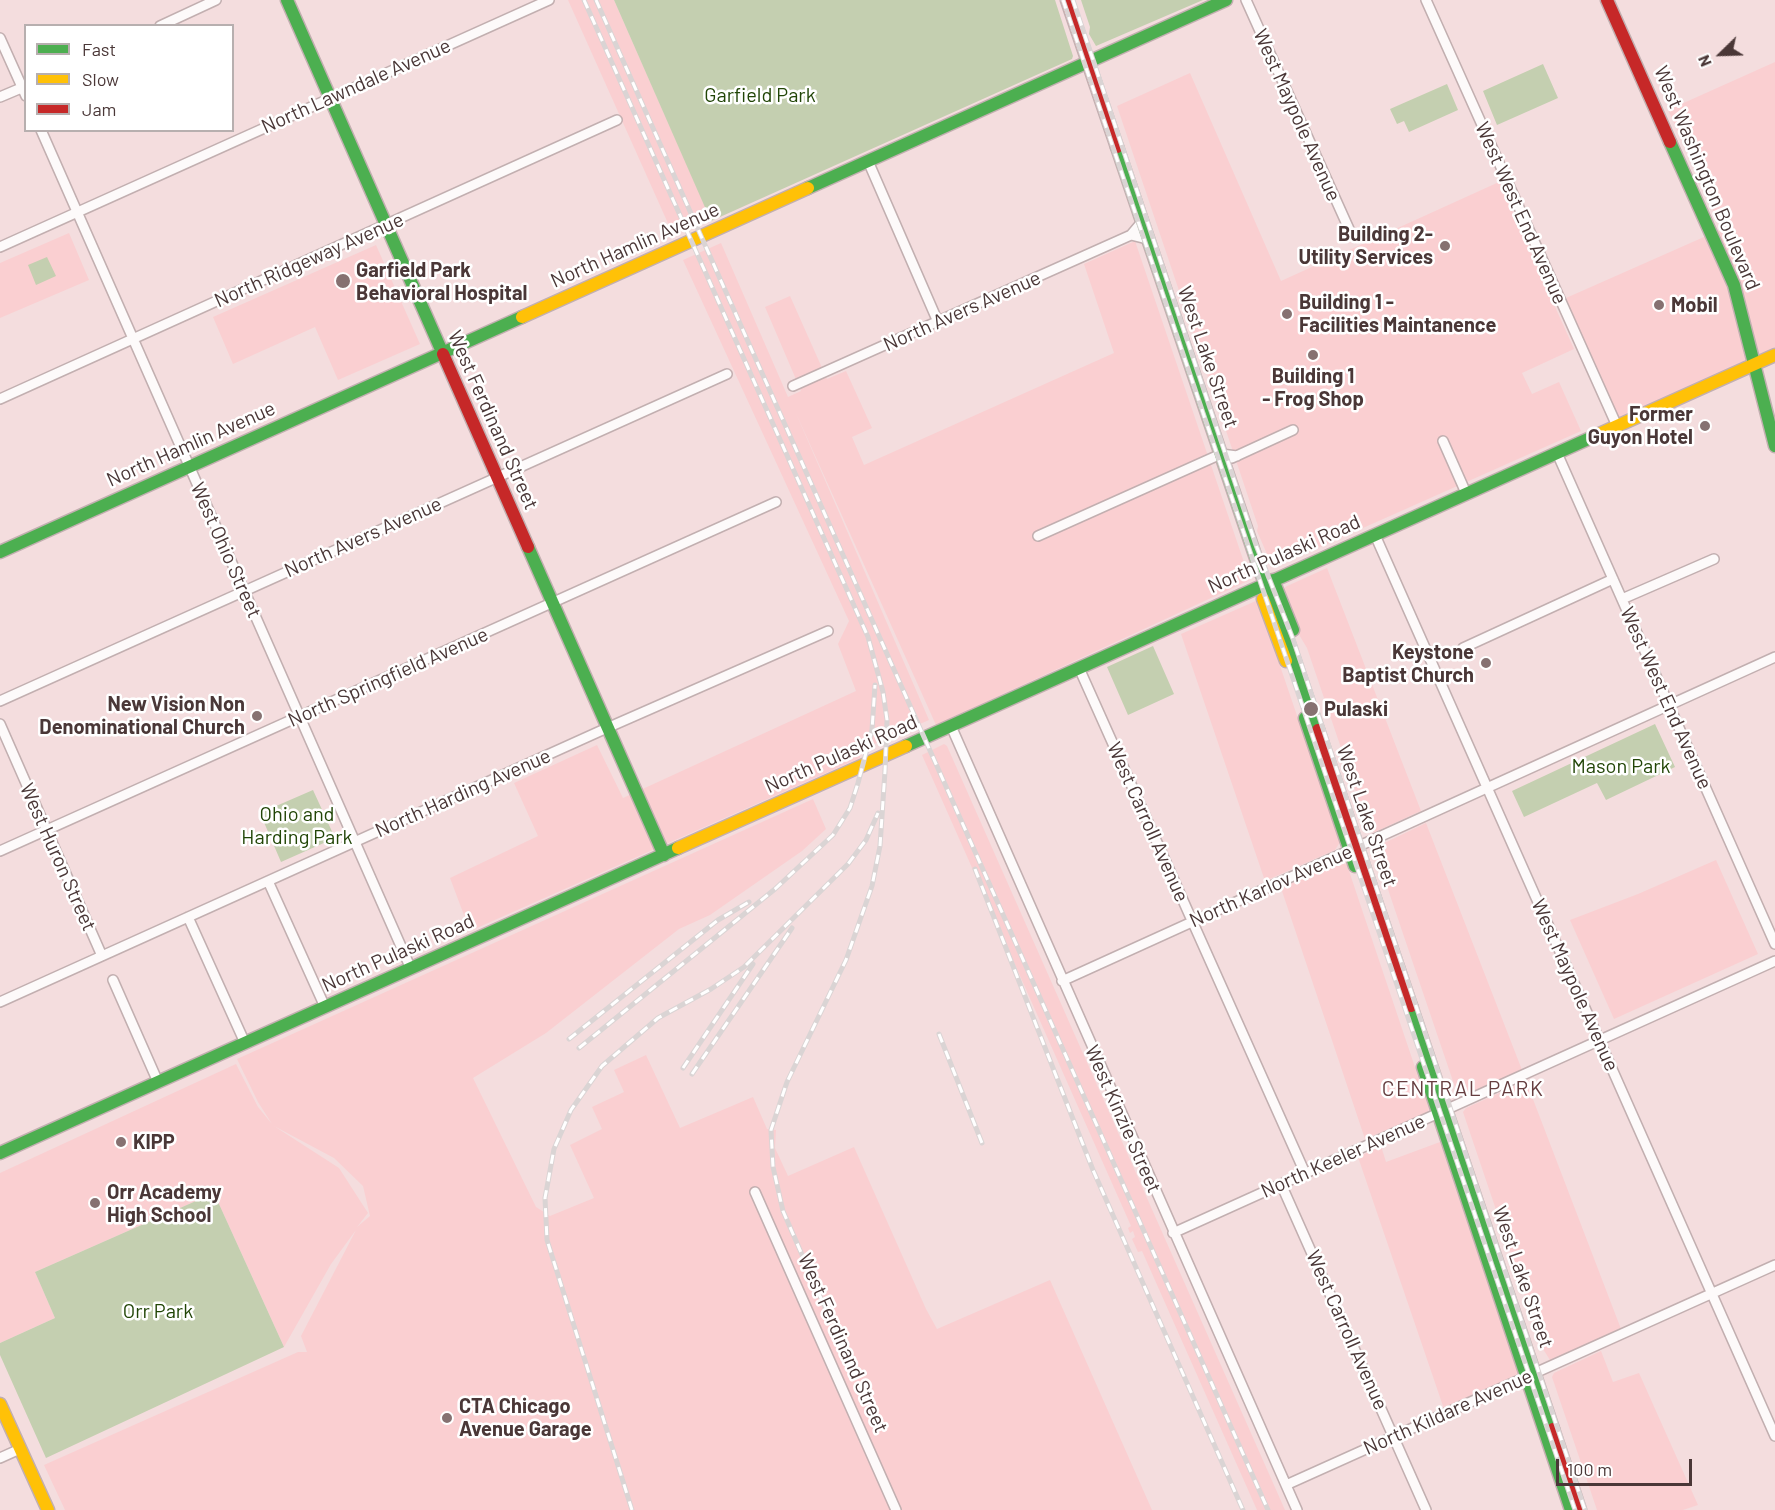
<!DOCTYPE html>
<style>
body{margin:0}
#map{position:relative;width:1775px;height:1510px;overflow:hidden;background:#f4ddde;font-family:Barlow,sans-serif}
canvas{display:block}
.legend{position:absolute;left:24px;top:24px;width:210px;height:108px;box-sizing:border-box;background:#fff;border:2px solid #b7afaf;margin:0;padding:8px 10px;list-style:none;font-size:18px;color:#4a3737}
.legend li{display:flex;align-items:center;gap:12px;height:30px}
.legend b{width:30px;border:2px solid #b7afaf}
.north{position:absolute;left:1691px;top:24px;width:60px;height:60px;-webkit-text-stroke:4px #fff;paint-order:stroke;rotate:247deg;font-size:16px;font-weight:700;line-height:24px;text-align:center;color:#4a3737}
.north::after{content:'';display:block;margin:auto;width:21px;height:27px;background:#4a3737;clip-path:polygon(50% 0,100% 100%,50% 72%,0 100%)}
.scale{position:absolute;left:1556px;top:1459px;width:136px;height:27px;box-sizing:border-box;border:3px solid #4a3737;border-top:0;padding-left:8px;font-size:18px;line-height:21px;white-space:nowrap;color:#4a3737;-webkit-text-stroke:4px #fff;paint-order:stroke}
</style>
<div id="map">
<canvas width="1775" height="1510"></canvas>
<ul class="legend">
<li><b style="height:8px;background:#4caf50"></b>Fast</li>
<li><b style="height:8px;background:#ffc107"></b>Slow</li>
<li><b style="height:8px;background:#c62828"></b>Jam</li>
</ul>
<div class="north">N</div>
<div class="scale">100 m</div>
</div>
<script>
const g = document.querySelector('canvas').getContext('2d');
g.lineJoin = 'round';
function fillPath(path, color) { g.fillStyle = color; g.fill(path, 'evenodd'); }
const poly = rows => new Path2D(rows.map(r => 'M' + r).join(''));
function strokePath(path, color, width, dash) { g.strokeStyle = color; g.lineWidth = width; g.lineCap = dash ? 'butt' : 'round'; g.setLineDash(dash || []); g.stroke(path); }
function label(font, color, halo, rows, align = 'center') {
  g.font = font + ' Barlow,sans-serif'; g.lineWidth = 5; g.setLineDash([]); g.textBaseline = 'middle'; g.strokeStyle = halo; g.fillStyle = color; for (const [text, x, y, turn = 0] of rows) {
    g.save(); g.translate(x, y); g.rotate((+turn || 0) * Math.PI / 180); g.textAlign = isNaN(turn) ? turn : align; if (halo) g.strokeText(text, 0, 0); g.fillText(text, 0, 0); g.restore();
  }
}
fillPath(poly([
 [568,0,614,0,708,213,671,230],
 [1775,62,1775,347,1619,419,1566,298,1722,229,1668,110],
 [1190,73,1281,281,1499,182,1574,349,1522,373,1532,394,1559,382,1581,431,1273,568,1257,531,1258,526,1117,106],
 [69,233,89,280,0,318,0,263],
 [1135,241,1250,580,936,725,795,411,929,720,865,748,860,752,860,758,470,931,450,878,538,836,514,783,597,745,623,798,856,691,838,644,849,621,683,260,721,243,788,397,801,391,765,307,790,296,827,379,846,371,872,428,852,437,864,465,1114,353,1084,264],
 [376,245,420,344,338,380,315,327,233,364,213,317],
 [1327,568,1421,811,1375,832,1369,830,1307,648,1298,633,1283,591,1285,587],
 [1258,600,1277,650,1276,654,1340,842,1335,850,1265,881,1181,634],
 [944,744,947,746,1285,1510,1257,1510,1142,1251,1138,1252,1132,1239,1135,1237,1133,1231,1130,1233,1128,1228,1131,1226,922,755],
 [813,799,826,829,802,851,710,915,679,929,546,1033,473,1078,536,1207,550,1216,594,1198,570,1145,602,1129,592,1107,624,1092,614,1070,646,1055,680,1128,753,1097,767,1129,776,1130,775,1148,788,1176,854,1147,926,1309,937,1329,1050,1280,1152,1510,65,1510,44,1465,298,1352,307,1352,301,1336,356,1230,331,1264,284,1347,214,1193,35,1272,55,1318,0,1343,0,1173,236,1064,258,1107,272,1124,258,1102,237,1059],
 [274,1126,334,1158,363,1186,370,1216,357,1227,368,1213,339,1168],
 [1426,823,1522,1070,1462,1097,1458,1096,1374,848],
 [1716,860,1758,954,1614,1019,1570,920,1638,894],
 [1339,862,1347,865,1429,1109,1427,1113,1365,1139,1281,888],
 [1526,1081,1621,1329,1550,1360,1543,1349,1463,1112,1466,1108],
 [1440,1142,1518,1374,1444,1409,1358,1157,1381,1146,1386,1162],
 [1601,1351,1613,1382,1639,1373,1698,1505,1683,1510,1597,1510,1552,1377,1554,1373]
]), '#facfd1');
fillPath(poly([
 [614,0,1055,0,1073,56,1072,59,711,221],
 [1081,0,1203,0,1096,46,1089,34,1090,27],
 [1543,64,1558,98,1497,125,1483,91],
 [1447,84,1458,110,1409,132,1404,121,1397,124,1390,109],
 [47,257,56,276,36,285,28,265],
 [1153,646,1174,694,1128,715,1107,667],
 [1655,724,1675,767,1606,800,1597,783,1524,817,1512,791],
 [313,790,335,838,281,862,260,813],
 [214,1193,284,1347,46,1458,0,1355,0,1343,55,1318,35,1272]
]), '#c4cfb0');
const street = poly([
 [1246,0,1349,229],
 [1426,0,1617,426],
 [160,26,216,0],
 [0,38,26,96],
 [0,97,26,86],
 [41,130,411,969],
 [868,161,938,322],
 [1142,222,1131,235,1147,239],
 [0,247,549,0],
 [793,386,1131,235],
 [0,399,617,120],
 [1443,441,1466,493],
 [1557,453,1775,944],
 [1232,458,1293,430],
 [1375,535,1775,1436],
 [1038,536,1221,454,1237,456],
 [1622,599,1714,559],
 [1463,648,1613,579],
 [1079,668,1305,1173],
 [0,701,727,374],
 [0,724,102,956],
 [951,726,1297,1510],
 [0,851,776,502],
 [268,881,325,1007],
 [188,917,245,1043],
 [113,980,158,1082],
 [1062,981,1775,657],
 [0,1002,607,728,828,631],
 [1281,1184,1426,1510],
 [755,1192,896,1510],
 [1173,1233,1775,961],
 [0,1458,20,1449],
 [1286,1485,1775,1265]
]);
const fast = poly([
 [287,0,443,354],
 [1670,142,1734,285,1775,446],
 [1117,147,1261,573,1289,644,1318,730],
 [808,188,1226,0],
 [528,547,664,855],
 [0,552,522,317],
 [1273,580,1293,630],
 [1305,718,1355,866],
 [906,746,1597,435],
 [1411,1006,1553,1429],
 [1423,1067,1571,1510],
 [0,1153,678,848]
]);
const slow = poly([
 [522,317,808,188],
 [1597,435,1775,355],
 [1263,599,1286,661],
 [678,848,906,746],
 [0,1404,48,1510]
]);
const jam = poly([
 [1067,0,1117,147],
 [1607,0,1670,142],
 [443,354,528,547],
 [1318,730,1411,1006],
 [1553,1429,1580,1510]
]);
strokePath(street, '#c2afb0', 12);
strokePath(fast, '#c2afb0', 15);
strokePath(slow, '#c2afb0', 15);
strokePath(jam, '#c2afb0', 15);
strokePath(street, '#fdfafa', 9);
strokePath(fast, '#4caf50', 12);
strokePath(slow, '#ffc107', 12);
strokePath(jam, '#c62828', 12);
const rail = poly([
 [584,0,868,637,883,692,887,720,885,771,880,846,872,886,846,960,787,1082,771,1130,773,1167,783,1211,830,1319],
 [596,0,1268,1510],
 [1063,0,1575,1510],
 [1073,0,1256,545,1293,639,1585,1510],
 [975,869,1093,1170,1243,1510],
 [939,1034,982,1143],
 [569,1039,718,920,749,902],
 [579,1048,775,889,833,835,850,808,858,783,872,730,875,685],
 [683,1068,753,964],
 [692,1074,792,928],
 [632,1510,547,1240,545,1198,554,1149,571,1110,602,1066,658,1018,711,989,744,967,848,864,866,840,878,813]
]);
strokePath(rail, '#dad4d4', 5);
strokePath(rail, '#fff', 3, [9]);
for (const [x, y, r, color] of [
 [1445,246,6,"#867171"],
 [343,281,8,"#867171"],
 [1659,305,6,"#867171"],
 [1287,314,6,"#867171"],
 [1313,355,6,"#867171"],
 [1705,426,6,"#867171"],
 [1486,663,6,"#867171"],
 [1311,709,8,"#867171"],
 [257,716,6,"#867171"],
 [121,1142,6,"#867171"],
 [95,1203,6,"#867171"],
 [447,1418,6,"#867171"]
]) { const dot = new Path2D(); dot.arc(x, y, r, 0, 2 * Math.PI); g.fillStyle = color; g.fill(dot); strokePath(dot, '#fff', 2); }
label('20px', '#4a3737', '#fff', [
 ["North Lawndale Avenue",356,86,-24],
 ["West Maypole Avenue",1297,115,66],
 ["West Washington Boulevard",1707,178,67],
 ["West West End Avenue",1521,213,66],
 ["North Hamlin Avenue",635,245,-24],
 ["North Ridgeway Avenue",309,260,-24],
 ["North Avers Avenue",962,311,-24],
 ["West Lake Street",1208,357,71],
 ["West Ferdinand Street",493,420,66],
 ["North Hamlin Avenue",191,444,-24],
 ["North Avers Avenue",363,537,-24],
 ["West Ohio Street",226,550,66],
 ["North Pulaski Road",1284,554,-24],
 ["North Springfield Avenue",388,677,-24],
 ["West West End Avenue",1666,698,66],
 ["North Pulaski Road",841,754,-24],
 ["North Harding Avenue",463,793,-24],
 ["West Lake Street",1367,816,71],
 ["West Carroll Avenue",1148,822,66],
 ["West Huron Street",58,857,66],
 ["North Karlov Avenue",1271,886,-24],
 ["North Pulaski Road",398,953,-24],
 ["West Maypole Avenue",1575,985,66],
 ["West Kinzie Street",1123,1119,66],
 ["North Keeler Avenue",1343,1156,-24],
 ["West Lake Street",1523,1277,71],
 ["West Carroll Avenue",1347,1330,66],
 ["West Ferdinand Street",843,1343,66],
 ["North Kildare Avenue",1448,1412,-24]
]);
label('20px', '#214506', '#fff', [
 ["Garfield Park",760,95],
 ["Mason Park",1621,766],
 ["Ohio and",297,814],
 ["Harding Park",297,837],
 ["Orr Park",158,1311]
]);
label('bold 20px', '#4a3737', '#fff', [
 ["Building 2-",1433,234,"right"],
 ["Utility Services",1433,257,"right"],
 ["Garfield Park",356,270],
 ["Behavioral Hospital",356,293],
 ["Building 1 -",1299,302],
 ["Facilities Maintanence",1299,325],
 ["Mobil",1671,305],
 ["Building 1",1313,376,"center"],
 ["- Frog Shop",1313,399,"center"],
 ["Former",1693,414,"right"],
 ["Guyon Hotel",1693,437,"right"],
 ["Keystone",1474,652,"right"],
 ["Baptist Church",1474,675,"right"],
 ["New Vision Non",245,704,"right"],
 ["Denominational Church",245,727,"right"],
 ["Pulaski",1324,709],
 ["KIPP",133,1142],
 ["Orr Academy",107,1192],
 ["High School",107,1215],
 ["CTA Chicago",459,1406],
 ["Avenue Garage",459,1429]
], 'left');
g.letterSpacing = '1.5px';
label('21px', '#663e40', '#fff', [
 ["CENTRAL PARK",1463,1089]
]);
g.letterSpacing = '0px';
</script>
